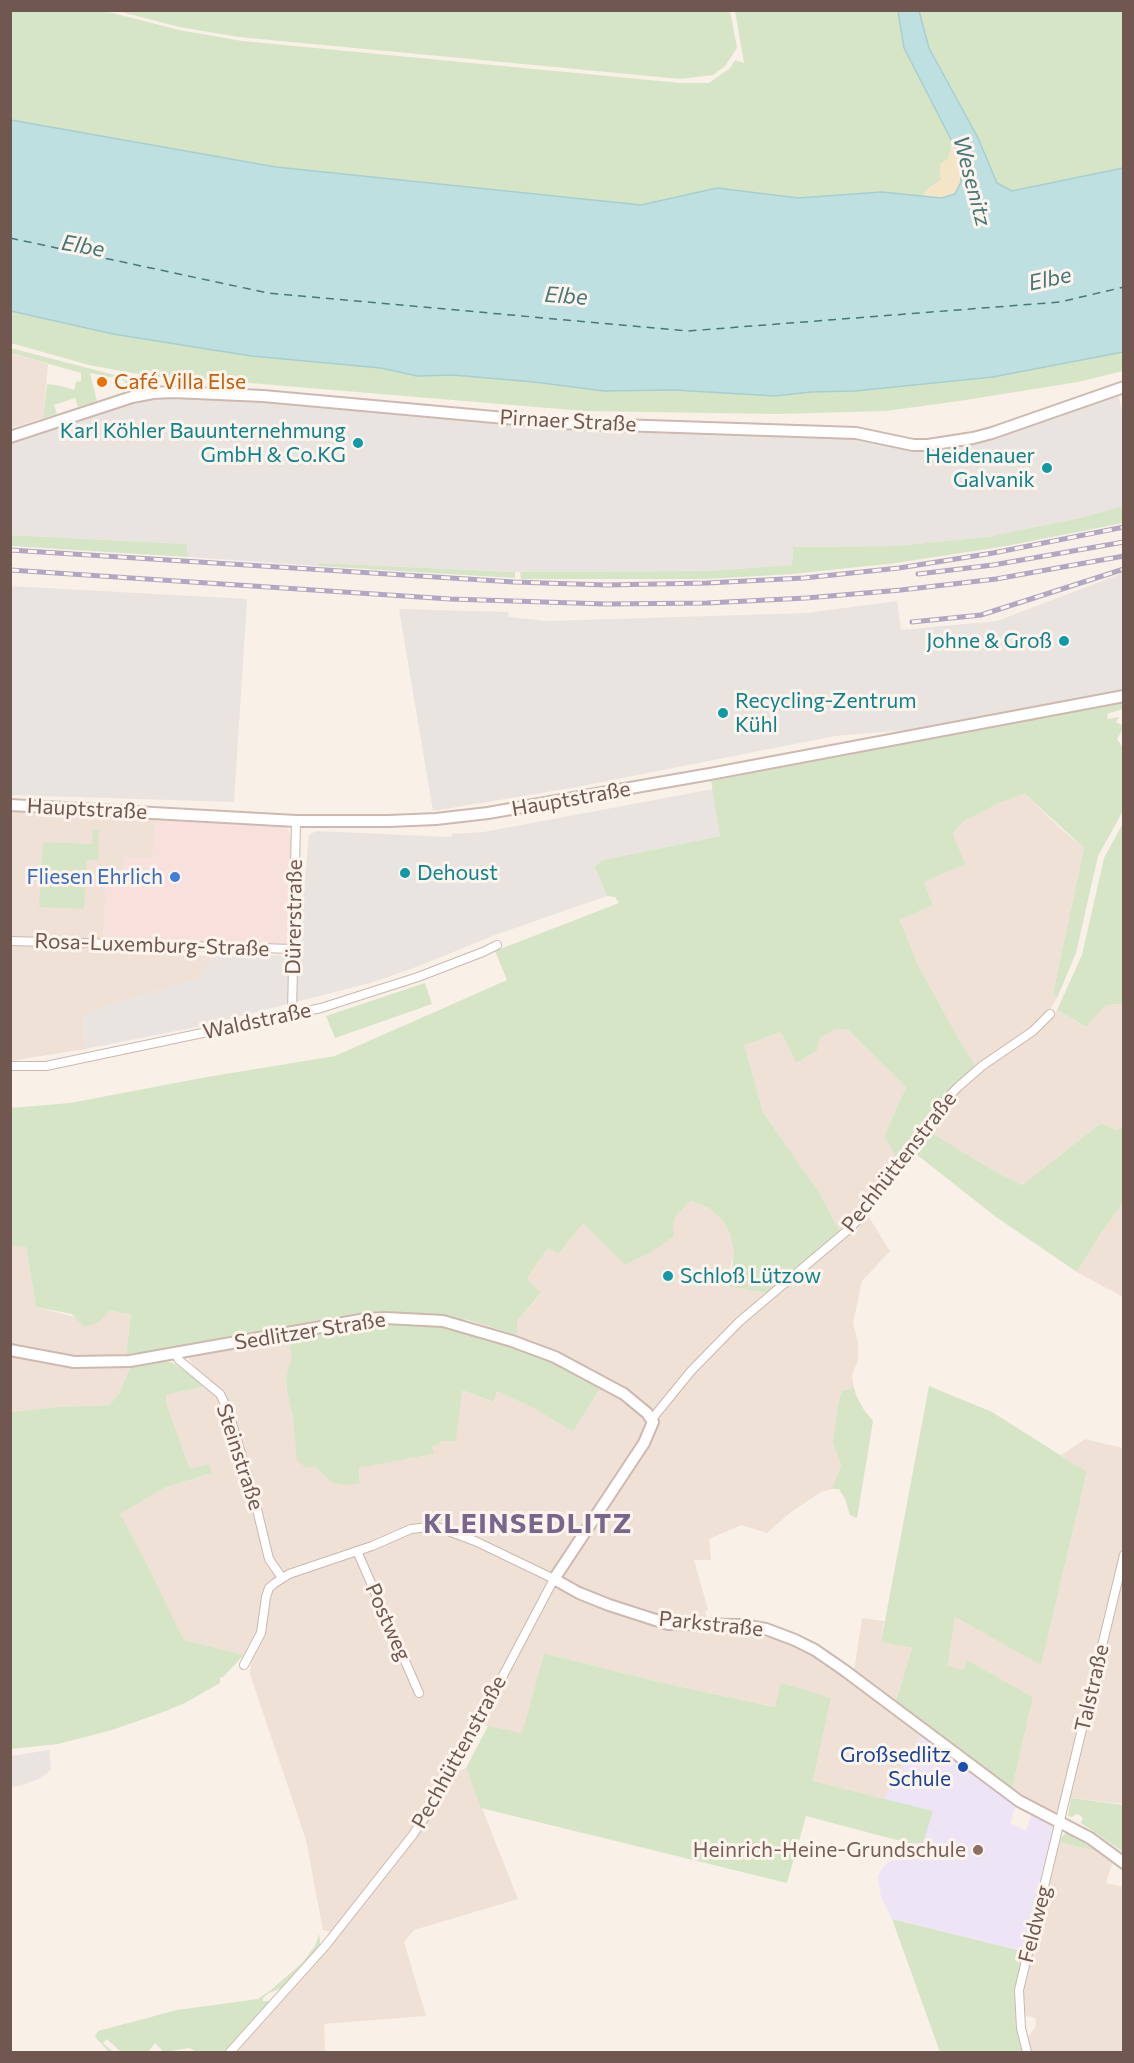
<!DOCTYPE html>
<meta charset="utf-8">
<style>
body{margin:0}
#map{position:relative;width:1134px;height:2063px;overflow:hidden;background:#f9f0e7;font-family:Commissioner,sans-serif}
canvas{display:block}
.frame{position:absolute;inset:0;border:12px solid #70574f;pointer-events:none}
</style>
<div id="map">
<canvas width="1134" height="2063"></canvas>
<div class="frame"></div>
</div>
<script>
const g = document.querySelector('canvas').getContext('2d');
g.lineJoin = 'round';
function fillPath(path, color) { g.fillStyle = color; g.fill(path, 'evenodd'); }
const poly = rows => new Path2D(rows.map(r => 'M' + r).join(''));
function strokePath(path, color, width, dash) { g.strokeStyle = color; g.lineWidth = width; g.lineCap = dash ? 'butt' : 'round'; g.setLineDash(dash || []); g.stroke(path); }
function label(font, color, halo, rows, align = 'center') {
  g.font = font + ' Commissioner,sans-serif'; g.lineWidth = 6; g.setLineDash([]); g.textBaseline = 'middle'; g.strokeStyle = halo; g.fillStyle = color; for (const [text, x, y, turn = 0] of rows) {
    g.save(); g.translate(x, y); g.rotate((+turn || 0) * Math.PI / 180); g.textAlign = isNaN(turn) ? turn : align; if (halo) g.strokeText(text, 0, 0); g.fillText(text, 0, 0); g.restore();
  }
}
fillPath(poly([
 [10,353,48,364,43,418,11,428],
 [1025,794,1060,828,1084,848,1053,993,1057,998,1049,1012,1031,1029,976,1066,961,1043,917,963,900,920,933,905,923,882,964,864,953,834,963,822,1001,802],
 [11,812,156,819,153,858,123,881,106,880,103,950,214,956,197,979,84,1013,85,1049,11,1061],
 [1123,1004,1123,1126,1117,1130,1101,1123,1022,1185,994,1171,927,1130,952,1099,974,1077,1053,1016,1057,1010,1085,1027,1106,1005],
 [836,1029,847,1029,906,1087,884,1136,898,1161,861,1213,841,1233,819,1192,763,1112,743,1045,781,1032,796,1063,817,1051,819,1038],
 [691,1201,709,1208,723,1221,730,1234,734,1252,726,1286,767,1293,738,1319,657,1408,654,1409,649,1407,623,1388,594,1372,556,1353,517,1337,517,1321,541,1294,527,1278,548,1248,558,1254,583,1224,625,1265,648,1254,673,1226,676,1216],
 [1123,1203,1123,1297,1077,1272,1103,1230],
 [867,1214,890,1251,862,1281,853,1323,858,1342,858,1360,852,1375,854,1387,842,1391,833,1443,841,1465,832,1489,821,1492,791,1512,767,1533,741,1525,709,1539,711,1560,694,1560,708,1610,705,1611,708,1621,728,1628,764,1633,814,1655,845,1676,922,1734,884,1799,813,1781,831,1698,776,1707,659,1682,544,1653,522,1734,474,1723,438,1790,409,1834,331,1932,323,1930,306,1840,250,1674,251,1663,258,1646,253,1642,244,1655,184,1640,144,1558,119,1514,164,1488,212,1473,190,1469,166,1402,166,1395,206,1386,211,1380,196,1368,189,1360,189,1356,288,1338,293,1357,286,1377,287,1391,293,1418,315,1467,332,1483,360,1482,359,1468,433,1454,432,1445,439,1441,451,1439,462,1390,492,1402,497,1391,537,1410,573,1432,601,1387,622,1399,639,1413,645,1422,651,1438,661,1414,696,1371,743,1322,847,1236],
 [10,1246,26,1247,36,1307,98,1323,110,1311,131,1314,126,1355,131,1366,119,1394,109,1405,58,1407,11,1412],
 [1085,1439,1123,1448,1123,1804,1063,1797,1060,1808,1054,1813,1012,1789,1033,1697,967,1660,963,1670,948,1667,955,1617,1041,1664,1087,1473,1061,1455],
 [862,1618,884,1621,881,1642,912,1648,895,1704,854,1671],
 [466,1768,518,1899,414,1930,404,1942,426,2016,324,2024,325,2052,234,2052,339,1934,399,1860,445,1793,457,1771],
 [1059,1842,1095,1851,1112,1863,1106,1883,1123,1887,1123,2052,1030,2052,1026,2039,1035,2028,1036,2023,1035,2018,1024,2015,1023,1989]
]), '#f0e1d7');
fillPath(poly([
 [156,819,280,824,288,829,291,836,292,847,289,945,103,940,106,880,123,880,124,857,153,858]
]), '#f8e1dc');
fillPath(poly([
 [1118,395,1123,413,1123,506,1084,517,987,537,896,546,793,547,792,565,709,571,519,572,319,563,318,566,188,557,187,544,11,535,10,442,134,401,155,398,216,398,567,429,839,437,911,450,930,451,992,440],
 [1123,573,1123,692,930,728,835,736,577,787,433,811,399,609,508,612,509,617,547,621,807,613,897,601,901,630,997,621],
 [10,586,247,599,234,802,11,795],
 [713,789,720,836,603,860,594,866,607,896,495,935,419,966,370,983,202,1026,85,1049,84,1013,197,979,214,956,298,955,309,835,316,831,451,837,452,834,484,832],
 [49,1750,51,1769,46,1774,36,1780,22,1785,14,1787,11,1784,11,1756]
]), '#eae4e0');
fillPath(poly([
 [922,1734,1016,1804,1010,1823,1026,1831,1032,1814,1053,1826,1055,1830,1035,1911,1032,1912,1030,1917,1032,1921,1025,1952,892,1919,881,1897,878,1876,882,1868,889,1862,903,1858,908,1843,923,1842,932,1811,884,1799]
]), '#ede4f6');
fillPath(poly([
 [898,10,904,48,953,141,948,159,940,165,941,180,929,188,922,196,882,192,798,198,717,188,641,205,276,167,11,120,11,11,105,11,179,30,242,41,681,83,709,83,730,68,735,60,744,63,735,11],
 [118,11,730,11,737,48,725,66,713,75,680,79,239,37,179,27],
 [919,11,1123,11,1123,168,1012,191,997,183,978,138,929,48],
 [10,311,113,334,251,356,381,368,417,376,453,375,534,382,604,391,674,390,775,396,811,392,855,391,993,377,1123,352,1123,371,1078,382,959,401,886,411,777,414,584,411,214,380,171,379,132,373,89,365,11,343],
 [10,348,127,378,130,389,128,391,124,380,90,373,97,401,78,407,75,398,54,405,57,414,43,418,47,384,61,386,74,390,76,382,81,381,81,373,11,353],
 [1123,506,1123,523,1006,546,896,563,792,574,707,579,521,579,520,572,709,571,792,565,793,547,896,546,987,537,1084,517],
 [10,535,187,544,188,557,11,546],
 [319,563,515,572,515,578,318,566],
 [1123,702,1123,709,1107,714,1108,719,1119,717,1116,722,1121,725,1123,721,1123,729,1117,739,1123,748,1123,811,1098,856,1076,953,1057,998,1053,993,1084,848,1025,794,1001,802,963,822,953,834,965,864,924,882,933,905,900,920,917,963,961,1043,976,1066,956,1084,898,1161,884,1136,906,1087,847,1029,836,1029,820,1038,817,1051,796,1063,781,1032,744,1045,763,1112,819,1192,841,1233,767,1293,726,1286,732,1268,734,1252,730,1234,723,1221,709,1208,691,1201,676,1216,673,1226,674,1236,648,1254,625,1265,583,1224,558,1254,548,1248,527,1278,541,1293,517,1321,517,1335,468,1320,423,1313,366,1313,126,1355,131,1314,110,1311,98,1323,84,1327,72,1314,36,1307,26,1247,11,1246,10,1108,70,1103,207,1077,335,1056,507,980,495,951,619,903,615,897,607,896,594,866,603,860,720,836,711,781],
 [1123,823,1123,1004,1106,1005,1086,1027,1057,1010,1082,955,1104,858],
 [93,829,99,830,98,860,87,860,84,909,39,907,43,842,92,844],
 [425,983,432,1004,335,1038,326,1016],
 [1101,1123,1117,1130,1123,1126,1123,1203,1103,1230,1077,1272,996,1217,916,1154,913,1150,927,1130,994,1171,1022,1185],
 [410,1322,442,1324,473,1332,552,1360,601,1387,573,1432,537,1410,497,1391,493,1402,462,1390,456,1441,440,1441,440,1444,432,1446,434,1454,359,1468,360,1483,344,1485,332,1483,315,1467,306,1468,297,1460,293,1418,287,1391,286,1377,292,1357,288,1338,367,1323],
 [165,1361,173,1363,206,1386,166,1395,166,1402,190,1469,209,1464,212,1473,164,1488,120,1514,144,1558,184,1640,244,1655,223,1677,220,1678,220,1683,185,1703,166,1711,112,1730,58,1744,11,1749,10,1412,58,1407,109,1405,119,1394,131,1366],
 [929,1386,992,1412,1087,1472,1041,1665,955,1617,948,1666,963,1670,967,1660,1033,1697,1012,1789,895,1704,912,1648,881,1642],
 [854,1387,856,1395,864,1410,873,1421,857,1518,850,1515,845,1499,839,1489,832,1489,841,1465,833,1443,838,1405,842,1391],
 [544,1653,659,1682,775,1707,781,1683,831,1698,813,1781,933,1811,923,1843,908,1843,806,1816,787,1883,481,1808,466,1768,488,1726,522,1733],
 [1071,1798,1123,1805,1122,1851,1081,1823,1083,1818,1080,1815,1076,1814,1072,1817,1068,1816],
 [1067,1833,1078,1838,1095,1851,1059,1842,1063,1835],
 [892,1919,1025,1952,1017,1988,1018,2037,1023,2052,940,2052],
 [319,1934,321,1948,286,1986,269,1993,263,1998,263,2001,270,2001,225,2052,196,2052,190,2048,164,2052,155,2043,148,2052,121,2052,107,2039,103,2043,113,2052,109,2052,95,2037,98,2031,177,2010,258,1999,272,1989,302,1963,315,1946]
]), '#d7e5c7');
fillPath(poly([
 [953,141,960,157,961,170,961,182,955,194,941,198,922,196,929,188,941,180,940,165,948,159]
]), '#f4e5c6');
const water = poly([
 [898,11,919,11,929,48,978,138,997,183,1012,191,1123,168,1123,352,993,377,855,391,811,392,775,396,674,390,604,391,534,382,453,375,417,376,381,368,251,356,113,334,11,311,11,120,276,167,641,205,717,188,798,198,882,192,941,198,955,194,961,182,960,157,904,48,898,11]
]);
fillPath(water, '#bee0e0');
strokePath(water, '#a6cfd1', 1.5);
strokePath(poly([
 [10,238,268,293,688,331,1060,302,1124,287]
]), '#48777a', 1.5, [8, 6]);
const street = poly([
 [10,941,294,949],
 [292,1014,296,821],
 [10,1066,46,1066,321,1008,418,977,483,952,497,945],
 [175,1353,179,1360,220,1394,228,1410,254,1497,269,1559,282,1578],
 [652,1419,691,1371,740,1321,849,1229,864,1213,947,1098,958,1087,982,1066,1033,1031,1050,1014],
 [357,1551,419,1693],
 [230,2052,326,1945,412,1836,441,1793,554,1579,475,1541,440,1528,429,1527,411,1529,372,1546,289,1574,275,1583,269,1588,266,1597,261,1633,244,1665],
 [1027,2052,1021,2028,1019,1990,1124,1555]
]);
const secondary = poly([
 [10,437,132,397,153,393,173,392,263,396,560,423,856,433,913,445,928,445,973,438,992,433,1124,387],
 [10,805,296,821,389,821,436,819,488,813,710,774,1124,696],
 [10,1350,74,1362,130,1361,366,1319,386,1318,443,1321,512,1341,555,1357,624,1394,647,1413,653,1422,644,1443,554,1579,579,1593,609,1605,668,1624,742,1625,766,1629,795,1640,815,1650,844,1670,1019,1801,1090,1838,1124,1863]
]);
strokePath(street, '#cab8af', 10);
strokePath(secondary, '#ceb9b0', 14);
strokePath(street, '#fff', 8);
strokePath(secondary, '#fff', 10);
const rail = poly([
 [10,550,514,582,606,585,707,583,804,578,899,568,993,553,1124,527],
 [10,570,450,599,606,604,707,603,806,598,901,590,996,579,1124,556],
 [918,574,993,565,1124,542],
 [912,622,981,615,1124,569]
]);
strokePath(rail, '#b2a7c2', 5);
strokePath(rail, '#fdf5ed', 3, [9]);
for (const [x, y, r, color] of [
 [102,382,6,"#e8710a"],
 [358,443,6,"#0f9aa8"],
 [1047,468,6,"#0f9aa8"],
 [1064,641,6,"#0f9aa8"],
 [723,713,6,"#0f9aa8"],
 [405,873,6,"#0f9aa8"],
 [175,877,6,"#3f7fe0"],
 [668,1276,6,"#0f9aa8"],
 [963,1767,6,"#1a4fb4"],
 [978,1850,6,"#8d6e63"]
]) { const dot = new Path2D(); dot.arc(x, y, r, 0, 2 * Math.PI); g.fillStyle = color; g.fill(dot); strokePath(dot, '#fdf5ed', 2); }
label('21px', '#c56008', '#fdf5ed', [
 ["Café Villa Else",114,382]
], 'left');
label('21px', '#70574f', '#fdf5ed', [
 ["Pirnaer Straße",568,421,3],
 ["Hauptstraße",571,799,-10],
 ["Hauptstraße",87,809,3],
 ["Dürerstraße",294,917,-89],
 ["Rosa-Luxemburg-Straße",152,945,2],
 ["Waldstraße",257,1021,-12],
 ["Pechhüttenstraße",899,1162,-52],
 ["Sedlitzer Straße",310,1331,-9],
 ["Steinstraße",240,1457,72],
 ["Postweg",388,1622,66],
 ["Parkstraße",711,1624,6],
 ["Talstraße",1092,1688,-77],
 ["Pechhüttenstraße",459,1752,-61],
 ["Feldweg",1035,1924,-76]
]);
label('21px', '#0d838f', '#fdf5ed', [
 ["Karl Köhler Bauunternehmung",346,431],
 ["GmbH & Co.KG",346,455],
 ["Heidenauer",1035,456],
 ["Galvanik",1035,480],
 ["Johne & Groß",1052,641],
 ["Recycling-Zentrum",735,701,"left"],
 ["Kühl",735,725,"left"],
 ["Dehoust",417,873,"left"],
 ["Schloß Lützow",680,1276,"left"]
], 'right');
label('21px', '#366cbe', '#fdf5ed', [
 ["Fliesen Ehrlich",163,877]
], 'right');
label('21px', '#164399', '#fdf5ed', [
 ["Großsedlitz",951,1755],
 ["Schule",951,1779]
], 'right');
label('21px', '#785e54', '#fdf5ed', [
 ["Heinrich-Heine-Grundschule",966,1850]
], 'right');
label('italic 22px', '#48777a', '#fdf5ed', [
 ["Wesenitz",972,181,75],
 ["Elbe",83,246,10],
 ["Elbe",1050,279,-12],
 ["Elbe",566,296,4]
]);
g.letterSpacing = '1.5px';
label('bold 27px', '#7a668c', '#fdf5ed', [
 ["KLEINSEDLITZ",528,1524]
]);
g.letterSpacing = '0px';
</script>
